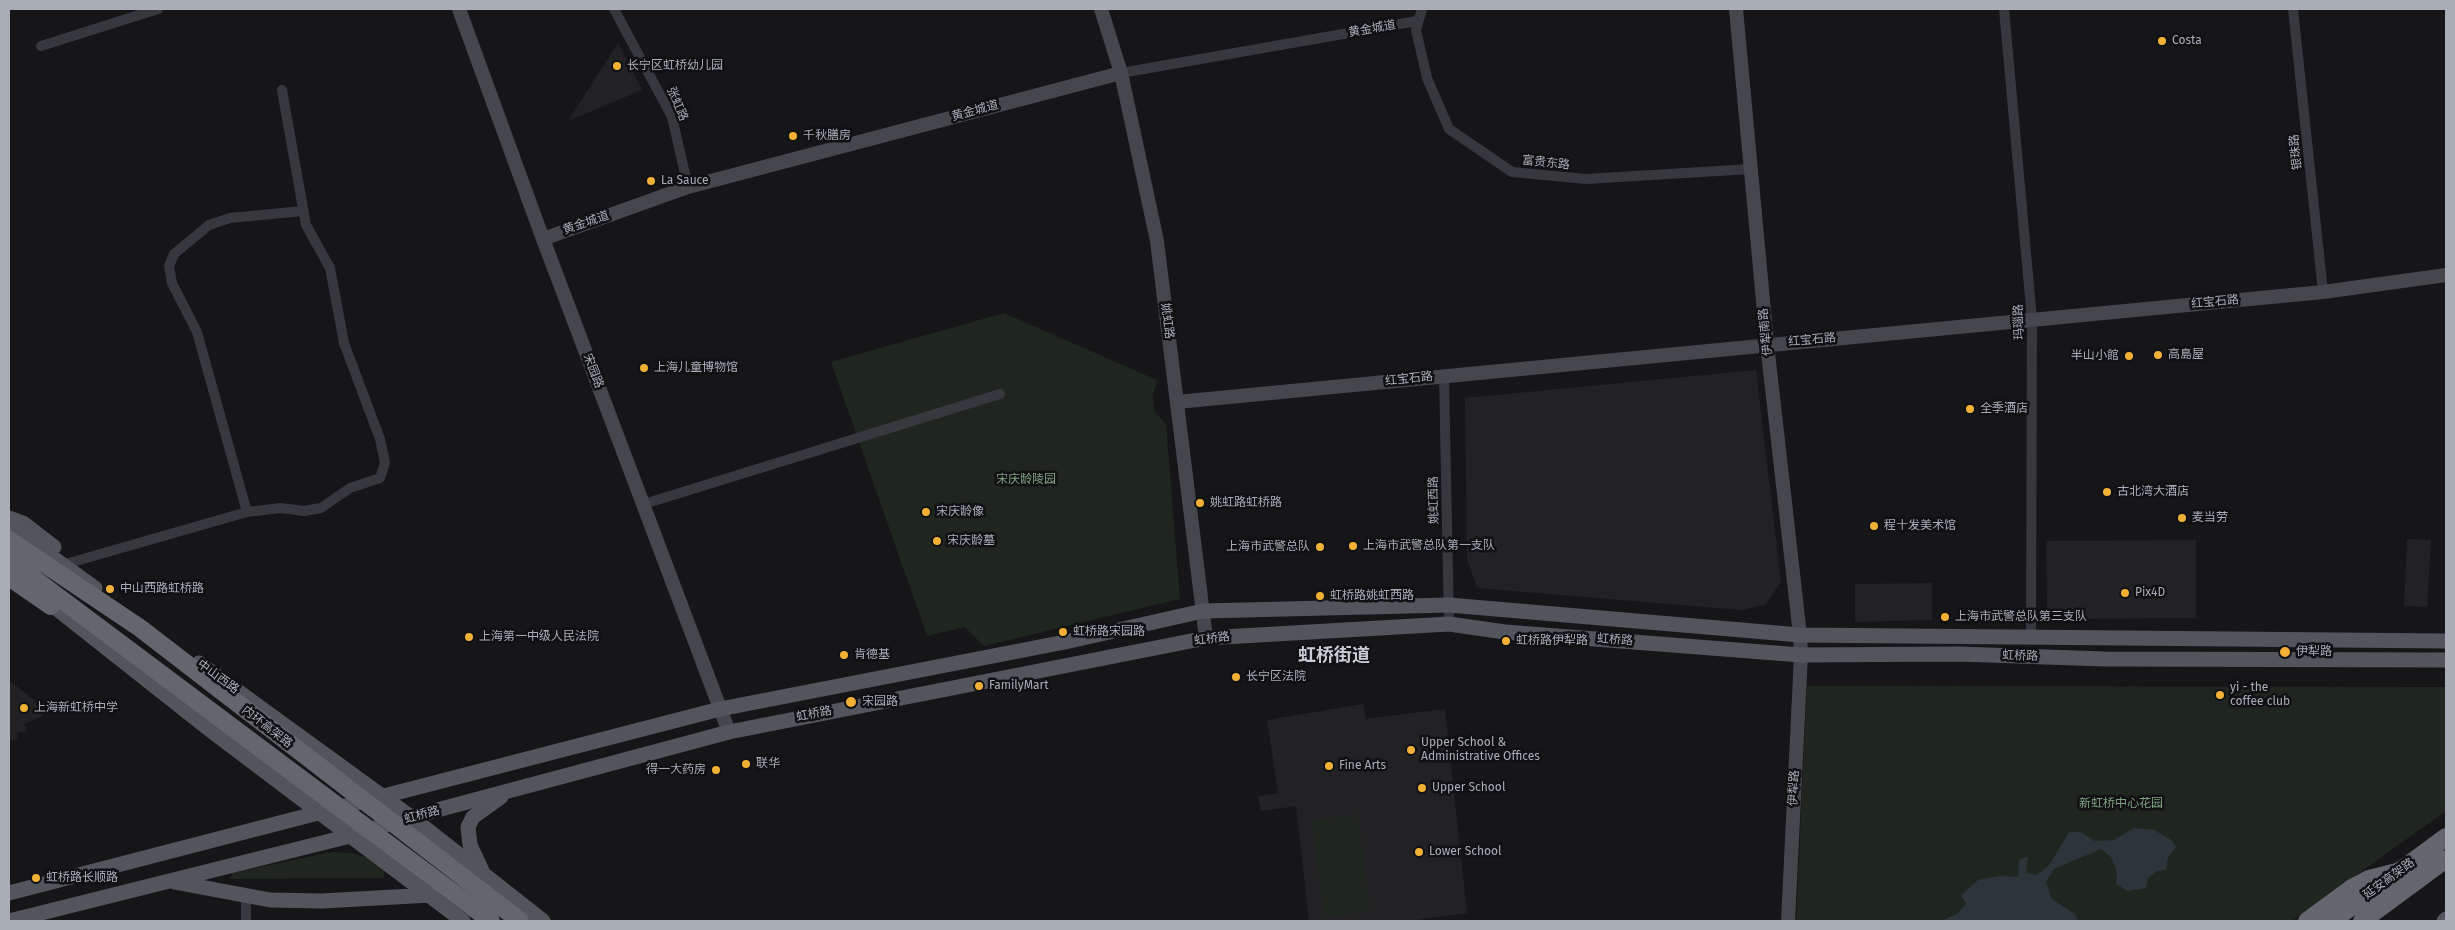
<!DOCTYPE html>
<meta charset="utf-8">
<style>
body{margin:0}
#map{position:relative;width:2455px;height:930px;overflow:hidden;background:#161618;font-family:"Fira Sans",sans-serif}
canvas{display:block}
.frame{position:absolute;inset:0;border:10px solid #a8adb8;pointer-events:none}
</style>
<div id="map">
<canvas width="2455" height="930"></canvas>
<div class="frame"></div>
</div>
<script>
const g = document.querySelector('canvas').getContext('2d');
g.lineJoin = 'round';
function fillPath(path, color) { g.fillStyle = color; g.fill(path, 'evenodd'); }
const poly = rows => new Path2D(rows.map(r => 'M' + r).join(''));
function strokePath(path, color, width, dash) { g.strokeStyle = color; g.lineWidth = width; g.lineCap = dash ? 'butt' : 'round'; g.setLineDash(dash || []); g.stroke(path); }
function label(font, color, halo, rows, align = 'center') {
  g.font = font + ' "Fira Sans","Noto Sans SC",sans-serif'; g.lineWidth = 5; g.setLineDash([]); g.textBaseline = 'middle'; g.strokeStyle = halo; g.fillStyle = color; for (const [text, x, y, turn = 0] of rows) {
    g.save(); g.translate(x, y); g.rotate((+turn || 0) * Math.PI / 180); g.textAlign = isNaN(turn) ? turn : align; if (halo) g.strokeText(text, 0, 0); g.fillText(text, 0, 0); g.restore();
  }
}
fillPath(poly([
 [618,43,642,90,568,121],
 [1756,370,1781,582,1765,605,1741,610,1477,588,1467,559,1465,398],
 [2407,539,2431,540,2427,607,2404,606],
 [2196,540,2196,618,2056,619,2047,608,2046,541],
 [1932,583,1932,620,1855,622,1855,584],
 [9,680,34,700,43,716,24,724,27,731,17,733,17,739,9,741],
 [1363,704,1366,719,1445,709,1467,913,1410,921,1309,921,1296,806,1261,811,1258,796,1278,793,1267,720]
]), '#222225');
fillPath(poly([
 [1004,313,1157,380,1153,396,1154,411,1166,424,1180,599,984,646,965,627,927,636,831,362],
 [1807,686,2446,687,2446,811,2292,921,1796,921],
 [1358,815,1370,911,1324,917,1312,820],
 [331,852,350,853,369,858,384,871,384,878,231,879,232,873]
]), '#1e261f');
fillPath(poly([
 [2134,828,2154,830,2173,841,2176,847,2168,858,2166,870,2157,871,2148,878,2146,888,2128,891,2116,884,2117,872,2111,857,2101,849,2054,869,2046,882,2052,899,2075,914,2078,921,1941,921,1957,914,1966,904,1961,895,1978,880,2000,876,2018,877,2019,860,2028,856,2026,873,2037,875,2050,864,2069,832,2080,832,2095,841,2114,840]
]), '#2c353c');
strokePath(poly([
 [614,9,672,117,688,187],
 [1422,9,1416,30,1427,78,1449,129,1512,172,1586,179,1751,169],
 [2004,9,2032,319,2031,636],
 [2293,9,2323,292],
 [41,46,158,9],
 [1121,73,1417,21],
 [1444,376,1449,624],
 [644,504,1000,394],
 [247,512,197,332,172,283,169,266,174,254,209,225,230,218,303,211],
 [62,565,247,512,281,508,304,511,321,508,350,488,380,478,385,463,380,439,344,343,330,268,306,225,282,90],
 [246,921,246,897]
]), '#37383d', 10);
strokePath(poly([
 [459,9,543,239,729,732],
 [1101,9,1121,73,1157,241,1206,638],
 [1736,9,1767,344,1800,635,1801,655,1788,921],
 [543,239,688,187,1121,73],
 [1177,402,2323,292,2446,275]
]), '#45474d', 14);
strokePath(poly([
 [9,518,23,523,54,547],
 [9,526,95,588],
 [42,597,209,729,463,921],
 [199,663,411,817,543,921],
 [482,871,470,845,468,827,473,817,501,797],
 [174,882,270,900,322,901,431,895],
 [9,893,720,709,1065,642,1203,611,1449,605,1800,635,2446,641],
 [9,921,350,836,411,817,729,732,1206,638,1449,624,1505,632,1801,655,1959,654,2105,659,2446,660],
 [2444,921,2446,919]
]), '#53555c', 15);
strokePath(poly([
 [2307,921,2352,888,2369,879,2401,871]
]), '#63666e', 18);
strokePath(poly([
 [9,540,140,628,520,921],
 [9,560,491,921],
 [9,577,51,606],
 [2332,921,2446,837],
 [2362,921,2446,859]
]), '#63666e', 18);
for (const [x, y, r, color] of [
 [2162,41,5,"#f2b134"],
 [617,66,5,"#f2b134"],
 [793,136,5,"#f2b134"],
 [651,181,5,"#f2b134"],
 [2158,355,5,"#f2b134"],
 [2129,356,5,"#f2b134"],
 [644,368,5,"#f2b134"],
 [1970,409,5,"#f2b134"],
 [2107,492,5,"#f2b134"],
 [1200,503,5,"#f2b134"],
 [926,512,5,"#f2b134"],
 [2182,518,5,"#f2b134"],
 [1874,526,5,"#f2b134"],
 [937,541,5,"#f2b134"],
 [1353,546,5,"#f2b134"],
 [1320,547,5,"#f2b134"],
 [110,589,5,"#f2b134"],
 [2125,593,5,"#f2b134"],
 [1320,596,5,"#f2b134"],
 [1945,617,5,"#f2b134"],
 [1063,632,5,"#f2b134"],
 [469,637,5,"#f2b134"],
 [1506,641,5,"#f2b134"],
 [2285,652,6,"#f2b134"],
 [844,655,5,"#f2b134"],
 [1236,677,5,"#f2b134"],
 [979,686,5,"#f2b134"],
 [2220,695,5,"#f2b134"],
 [851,702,6,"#f2b134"],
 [24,708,5,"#f2b134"],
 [1411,750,5,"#f2b134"],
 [746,764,5,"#f2b134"],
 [1329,766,5,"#f2b134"],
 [716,770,5,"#f2b134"],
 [1422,788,5,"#f2b134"],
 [1419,852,5,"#f2b134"],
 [36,878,5,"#f2b134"]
]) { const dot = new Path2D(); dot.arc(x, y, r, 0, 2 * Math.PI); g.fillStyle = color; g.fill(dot); strokePath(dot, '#111113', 2); }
label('12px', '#a8adb8', '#111113', [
 ["黄金城道",1372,29,-10],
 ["张虹路",677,104,67],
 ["黄金城道",975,111,-15],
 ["银珠路",2296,152,-96],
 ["富贵东路",1546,163,6],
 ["黄金城道",586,223,-19],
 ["红宝石路",2215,302,-5],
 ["姚虹路",1167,321,83],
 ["玛瑙路",2019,322,-92],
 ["伊犁南路",1766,332,-96],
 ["红宝石路",1812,340,-5],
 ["宋园路",593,371,69],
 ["红宝石路",1409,379,-6],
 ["姚虹西路",1434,500,-91],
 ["虹桥路",1212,639,-7],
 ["虹桥路",1615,640,4],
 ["虹桥路",2020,656,2],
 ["中山西路",218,677,36],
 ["虹桥路",814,714,-11],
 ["内环高架路",267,727,38],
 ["伊犁路",1794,788,-87],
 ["虹桥路",422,815,-15],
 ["延安高架路",2389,879,-36]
]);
label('12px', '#a8adb8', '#111113', [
 ["Costa",2172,41],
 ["长宁区虹桥幼儿园",627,66],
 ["千秋膳房",803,136],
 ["La Sauce",661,181],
 ["高島屋",2168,355],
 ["半山小館",2119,356,"right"],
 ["上海儿童博物馆",654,368],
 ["全季酒店",1980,409],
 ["古北湾大酒店",2117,492],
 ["姚虹路虹桥路",1210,503],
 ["宋庆龄像",936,512],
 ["麦当劳",2192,518],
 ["程十发美术馆",1884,526],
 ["宋庆龄墓",947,541],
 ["上海市武警总队第一支队",1363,546],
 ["上海市武警总队",1310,547,"right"],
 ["中山西路虹桥路",120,589],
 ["Pix4D",2135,593],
 ["虹桥路姚虹西路",1330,596],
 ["上海市武警总队第三支队",1955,617],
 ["虹桥路宋园路",1073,632],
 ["上海第一中级人民法院",479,637],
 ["虹桥路伊犁路",1516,641],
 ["伊犁路",2296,652],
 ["肯德基",854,655],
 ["长宁区法院",1246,677],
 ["FamilyMart",989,686],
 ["yi - the",2230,688],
 ["coffee club",2230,702],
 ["宋园路",862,702],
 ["上海新虹桥中学",34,708],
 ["Upper School &",1421,743],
 ["Administrative Offices",1421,757],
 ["联华",756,764],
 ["Fine Arts",1339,766],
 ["得一大药房",706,770,"right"],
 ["Upper School",1432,788],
 ["Lower School",1429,852],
 ["虹桥路长顺路",46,878]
], 'left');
label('12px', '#7fa381', '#111113', [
 ["宋庆龄陵园",1026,480],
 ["新虹桥中心花园",2121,804]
]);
label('bold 18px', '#c9ccd4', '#111113', [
 ["虹桥街道",1334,656]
]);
</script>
